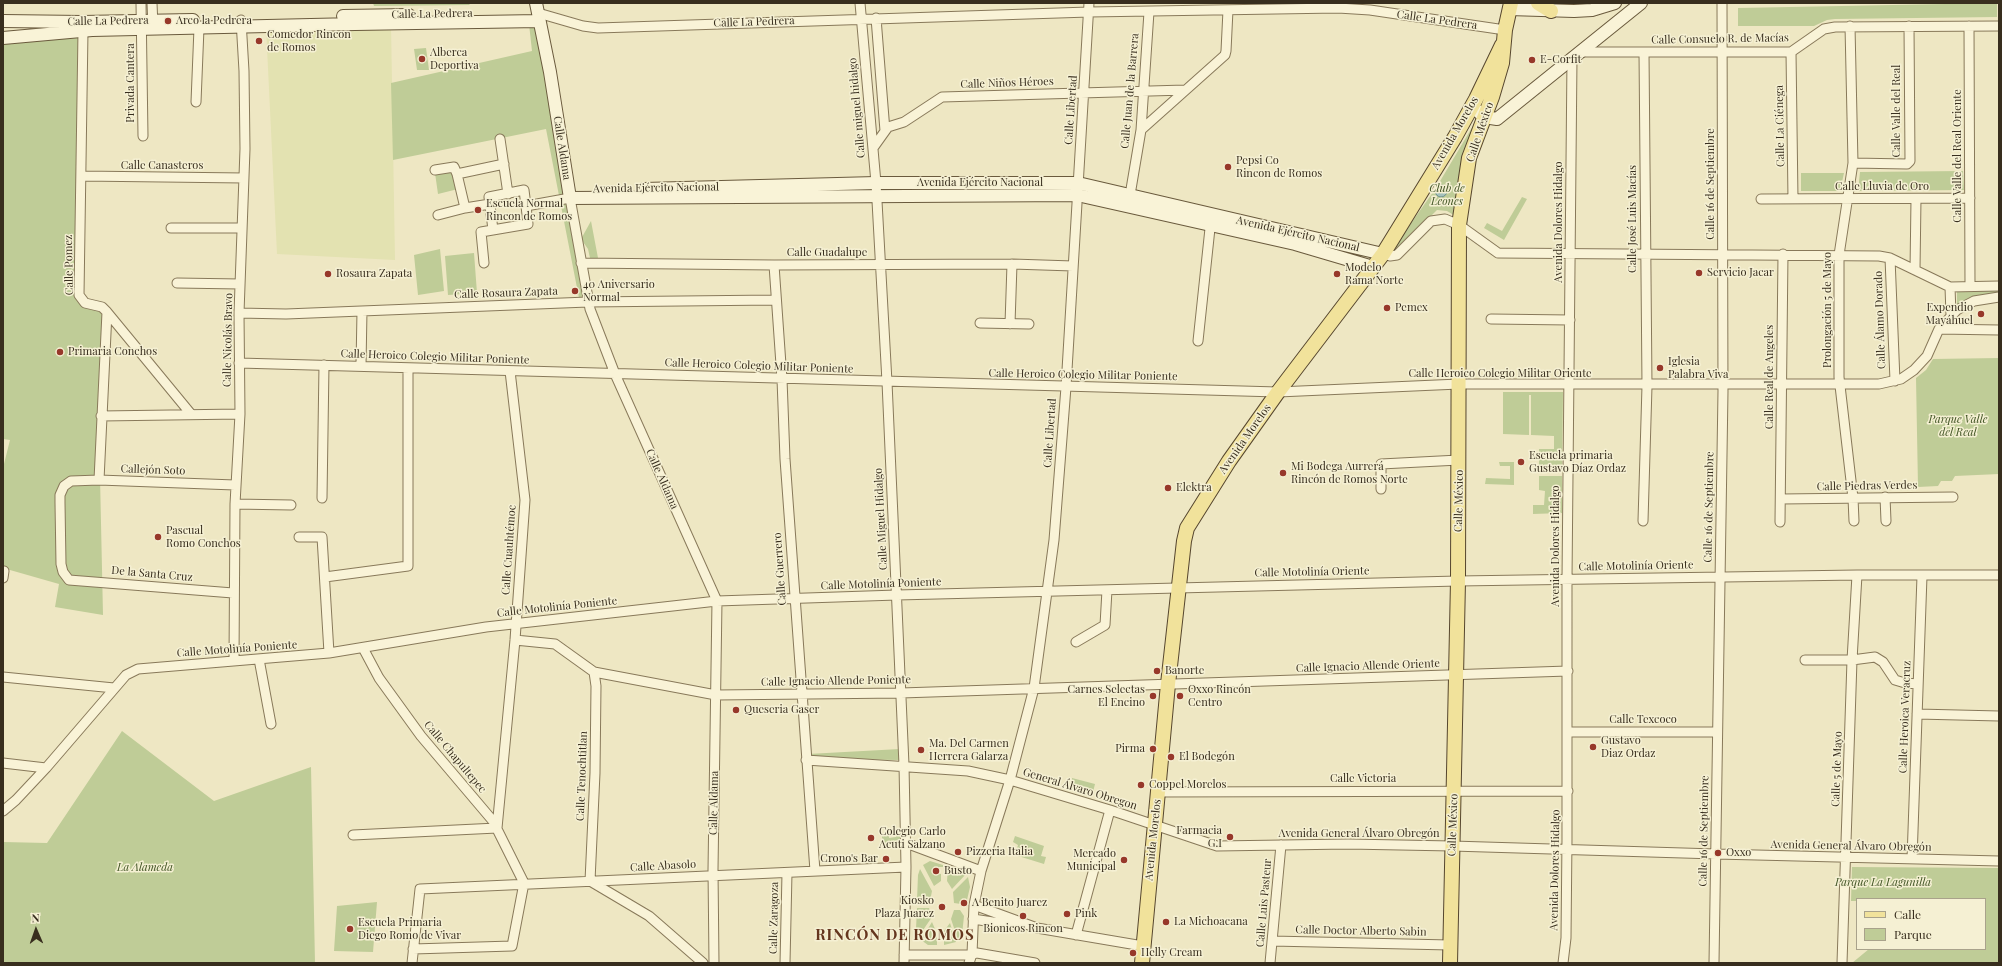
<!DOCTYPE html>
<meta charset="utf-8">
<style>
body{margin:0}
#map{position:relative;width:2002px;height:966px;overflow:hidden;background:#eee7c3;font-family:"Playfair Display",serif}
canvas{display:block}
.frame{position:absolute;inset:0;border:4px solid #382e1e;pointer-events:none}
.legend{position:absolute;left:1856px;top:898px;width:130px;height:52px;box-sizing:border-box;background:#f5f0d3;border:1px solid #a9a28b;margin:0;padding:5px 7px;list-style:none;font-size:12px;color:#382e1e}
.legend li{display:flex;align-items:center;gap:8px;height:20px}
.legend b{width:20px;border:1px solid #a9a28b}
.north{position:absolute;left:16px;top:910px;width:40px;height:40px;-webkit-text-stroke:3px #f5f0d3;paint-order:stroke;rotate:358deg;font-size:11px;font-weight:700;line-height:16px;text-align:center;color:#382e1e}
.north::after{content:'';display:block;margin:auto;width:14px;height:18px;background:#382e1e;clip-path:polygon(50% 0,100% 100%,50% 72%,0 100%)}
</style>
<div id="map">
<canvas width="2002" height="966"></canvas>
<div class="frame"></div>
<ul class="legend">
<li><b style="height:5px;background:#f1e29b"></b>Calle</li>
<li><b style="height:11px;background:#bfcc97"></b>Parque</li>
</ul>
<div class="north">N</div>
</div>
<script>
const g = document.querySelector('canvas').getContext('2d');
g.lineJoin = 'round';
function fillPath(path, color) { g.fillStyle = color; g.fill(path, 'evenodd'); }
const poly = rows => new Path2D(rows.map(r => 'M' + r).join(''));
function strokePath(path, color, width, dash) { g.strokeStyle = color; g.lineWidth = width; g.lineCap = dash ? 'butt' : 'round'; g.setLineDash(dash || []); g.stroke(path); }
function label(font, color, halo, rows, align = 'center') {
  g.font = font + ' "Playfair Display",serif'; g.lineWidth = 3; g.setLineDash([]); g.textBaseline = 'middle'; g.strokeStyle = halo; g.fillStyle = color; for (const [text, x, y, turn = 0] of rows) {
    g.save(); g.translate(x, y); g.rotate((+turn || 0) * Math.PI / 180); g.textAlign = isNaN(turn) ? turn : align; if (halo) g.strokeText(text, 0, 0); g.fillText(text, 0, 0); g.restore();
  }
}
fillPath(poly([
 [391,24,395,260,277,254,266,27]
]), '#e3e2b1');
fillPath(poly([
 [373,3,468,3,470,5,374,6],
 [1997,3,1997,17,1835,19,1827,20,1814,26,1738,26,1738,8],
 [537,23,585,297,579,298,546,129,393,160,391,83,532,51,529,24],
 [79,38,80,299,108,311,100,477,103,615,55,607,59,584,3,568,3,468,10,440,3,439,3,41],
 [426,48,429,70,417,70,414,49],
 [1477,119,1457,217,1447,211,1437,210,1398,249,1396,249,1394,247,1436,188],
 [453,169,458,189,438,194,435,173],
 [1963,171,1964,190,1858,191,1860,172],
 [1801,173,1844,173,1840,191,1801,191],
 [1522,197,1527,199,1504,240,1484,228,1487,223,1502,231],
 [591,221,598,258,590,258,588,249,581,239],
 [440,249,444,291,418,295,414,255],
 [474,253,477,293,448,295,445,256],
 [1999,290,1999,293,1974,297,1957,305,1957,291],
 [1999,358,1999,474,1955,476,1952,481,1941,481,1938,486,1918,487,1916,378,1926,370,1933,359],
 [1503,392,1563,392,1562,468,1539,467,1539,449,1554,449,1554,436,1531,435,1531,395,1529,395,1529,435,1503,434],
 [1499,462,1514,462,1514,485,1485,484,1486,478,1510,479,1510,466,1500,466],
 [1539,476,1562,476,1562,513,1533,514,1533,505,1544,505,1545,491,1539,490],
 [122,731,214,801,311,767,315,963,3,963,3,842,47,843],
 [900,749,901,760,809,759,808,754],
 [1072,778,1095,784,1092,796,1070,789],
 [882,835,889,835,889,838,896,837,897,835,900,835,900,844,882,846],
 [1015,836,1044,846,1041,856,1046,857,1044,864,1015,855,1018,845,1013,842],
 [930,861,943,865,943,867,934,867,934,873,941,874,941,881,934,886,923,865],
 [948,867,966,874,952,889,947,881],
 [1852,867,1999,868,1999,963,1852,963,1869,949,1985,949,1985,899,1857,899,1857,901,1851,901],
 [920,869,932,891,930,901,917,900,918,875],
 [968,877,970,887,967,900,964,900,961,904,954,903,953,892],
 [377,902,373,952,334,951,337,906],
 [917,908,929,908,932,917,919,936,916,929],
 [954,910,960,910,964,916,962,935,958,940,951,919],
 [932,922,935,929,933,928,933,935,937,935,937,945,928,945,921,940],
 [950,923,956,942,944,945,944,931]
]), '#bfcc97');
const water = poly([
 '1435 191a6 6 0 1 1 12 0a6 6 0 1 1-12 0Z'
]);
fillPath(water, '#a5c1bc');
strokePath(water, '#6c8f8b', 1);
const street = poly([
 [141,3,143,136],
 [152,3,153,26],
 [860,3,876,183,887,382,904,765,906,867,904,963],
 [538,13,583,26,598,28,1089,12,1338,8,1370,10,1505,30],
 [876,18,885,131],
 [1850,26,1853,163,1839,255,1839,377,1853,498,1854,521],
 [1969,26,1970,286],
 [83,31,79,295,85,303,102,307,107,312,99,480],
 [1579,52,1791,52,1824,29,1835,27,1999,26],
 [1791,52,1793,199],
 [196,102,199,28],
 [1141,130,1225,55,1226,51,1228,10],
 [500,139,508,194],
 [873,148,888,127,904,122,942,97,1185,90],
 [1853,163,1907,164,1910,161,1909,26],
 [435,170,454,167,457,174],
 [81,176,244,178],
 [1130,195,1141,130,1149,12],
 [1761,199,1970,198],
 [490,204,465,208,457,174,504,164],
 [438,215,465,208],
 [171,228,242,228],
 [493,230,489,197,524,190,526,206],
 [1383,254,1390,256,1397,255,1431,221,1445,219,1459,225,1498,253,1879,256,1890,258,1950,287,1999,286],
 [1890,258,1895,381],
 [484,263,481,232,528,224,526,206,570,198,590,309,615,374,717,601,713,870,714,963],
 [581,263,774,265,1012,264,1073,266],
 [774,265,782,379,785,459,815,871],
 [1915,270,1916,199],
 [177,283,240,284],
 [1950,287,1951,315],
 [107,312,191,414],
 [239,313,286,314,588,302,775,300],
 [1491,319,1570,320],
 [980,323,1029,324],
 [1010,324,1012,264],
 [1939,329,1999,330],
 [1198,341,1211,219],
 [239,363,1278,392,1459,384,1879,384,1901,379,1914,370,1927,356,1939,329,1957,310,1974,301,1999,297],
 [361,366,362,311],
 [101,416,240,414],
 [1381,489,1381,464,1459,460],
 [1885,497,1886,521],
 [322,498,324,365],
 [1781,499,1953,497],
 [235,504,291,505],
 [1643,521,1647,386,1644,52],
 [1780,522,1783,254],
 [299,537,322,537,329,653],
 [325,577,408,566,408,368],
 [3,578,4,571],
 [233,593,69,580,63,572,61,564,60,503,60,495,64,486,71,481,99,480,235,485],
 [515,640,555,644,594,672,716,695,901,693,1568,671],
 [1076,642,1105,625,1107,590],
 [363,648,379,678,421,736,493,821,524,883,512,946,413,949],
 [259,659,271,724],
 [1805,660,1852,660,1875,657,1883,662,1895,680,1905,683,1918,684],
 [234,661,235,504,240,414,239,313,245,149,244,71,241,20],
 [594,672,596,686,595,773,590,881,649,916,703,963],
 [3,677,114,688],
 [1917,714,1999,716],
 [1568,732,1717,732],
 [806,760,968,771,1010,780,1110,810,1217,846,1348,844,1452,846,1716,854,1999,861],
 [3,763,46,768],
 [1158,792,1568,791],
 [3,811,16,800,46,768,126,675,138,669,329,653,486,627,717,601,897,595,1458,581,1857,575,1999,575],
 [353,835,497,828,515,640,525,500,510,371],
 [906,843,981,871],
 [1912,859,1922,576],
 [974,905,1037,928,1143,946],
 [973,919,1019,926],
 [1076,935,1110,810],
 [1272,941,1450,945],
 [972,954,977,953,1035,963],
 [904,955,970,955],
 [412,963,420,889,906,867],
 [785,963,787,873],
 [969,963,972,954,974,905,981,871,1010,780,1034,688,1054,540,1066,387,1089,3],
 [1270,963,1281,845],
 [1563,963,1566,938,1567,839,1567,579,1572,58],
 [1714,963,1723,391,1722,4],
 [1842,963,1852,660,1857,575]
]);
const secondary = poly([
 [536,3,550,72,570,198,1077,195,1295,244,1373,267],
 [1509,9,1574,11,1592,10,1615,3],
 [343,16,409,15],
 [3,21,82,22,193,20],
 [3,38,92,30,355,24,539,21],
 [1472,106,1484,117,1497,119,1641,3],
 [644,189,876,183,1078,183,1383,254]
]);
const primary = poly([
 [1538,3,1551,11],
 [1142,963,1168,684,1184,541,1187,528,1229,461,1278,392,1383,254,1455,137,1476,99,1502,45],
 [1450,963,1458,581,1459,225,1469,158,1492,97,1502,63,1505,30,1511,3]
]);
strokePath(street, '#88795a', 11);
strokePath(secondary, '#6a5a3d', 14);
strokePath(primary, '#56462e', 16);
strokePath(street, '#f9f3d7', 9);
strokePath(secondary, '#f9f3d7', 12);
strokePath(primary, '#f1e29b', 14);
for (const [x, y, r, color] of [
 [168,21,4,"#97382a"],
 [259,41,4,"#97382a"],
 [422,59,4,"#97382a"],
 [1532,60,4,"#97382a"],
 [1228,167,4,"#97382a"],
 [478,210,4,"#97382a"],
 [1699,273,4,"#97382a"],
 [328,274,4,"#97382a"],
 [1337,274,4,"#97382a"],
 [575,291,4,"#97382a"],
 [1387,308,4,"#97382a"],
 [1981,314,4,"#97382a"],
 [60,352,4,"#97382a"],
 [1660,368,4,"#97382a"],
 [1521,462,4,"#97382a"],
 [1283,473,4,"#97382a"],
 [1168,488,4,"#97382a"],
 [158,537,4,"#97382a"],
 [1157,671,4,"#97382a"],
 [1153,696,4,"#97382a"],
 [1180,696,4,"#97382a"],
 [736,710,4,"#97382a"],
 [1593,747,4,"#97382a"],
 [1153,749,4,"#97382a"],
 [921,750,4,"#97382a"],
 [1171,757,4,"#97382a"],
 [1141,785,4,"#97382a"],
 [1230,837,4,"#97382a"],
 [871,838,4,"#97382a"],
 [958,852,4,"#97382a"],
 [1718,853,4,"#97382a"],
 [886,859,4,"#97382a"],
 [1124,860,4,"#97382a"],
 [936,871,4,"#97382a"],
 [964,903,4,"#97382a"],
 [942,907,4,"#97382a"],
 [1067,914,4,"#97382a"],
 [1023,916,4,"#97382a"],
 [1166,922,4,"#97382a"],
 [350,929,4,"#97382a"],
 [1133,953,4,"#97382a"]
]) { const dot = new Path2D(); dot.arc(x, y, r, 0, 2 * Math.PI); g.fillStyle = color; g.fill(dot); strokePath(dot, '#f5f0d3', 1.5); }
label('11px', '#382e1e', '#f5f0d3', [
 ["Calle La Pedrera",432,14,-1],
 ["Calle La Pedrera",1437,20,8],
 ["Calle La Pedrera",108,21,-1],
 ["Calle La Pedrera",754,22,-2],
 ["Calle Consuelo R. de Macías",1720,39,-1],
 ["Privada Cantera",131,83,-90],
 ["Calle Niños Héroes",1007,83,-2],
 ["Calle Juan de la Barrera",1130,91,-85],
 ["Calle miguel hidalgo",857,108,-95],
 ["Calle Libertad",1071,110,-86],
 ["Calle Valle del Real",1897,111,-90],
 ["Calle La Ciénega",1780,126,-91],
 ["Calle México",1480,132,-71],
 ["Avenida Morelos",1455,133,-60],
 ["Calle Aldama",562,148,81],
 ["Calle Valle del Real Oriente",1958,156,-90],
 ["Calle Canasteros",162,166],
 ["Avenida Ejército Nacional",980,183],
 ["Calle 16 de Septiembre",1711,184,-90],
 ["Calle Lluvia de Oro",1882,187],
 ["Avenida Ejército Nacional",656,188,-1],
 ["Calle José Luis Macías",1633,219,-90],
 ["Avenida Dolores Hidalgo",1559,222,-90],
 ["Avenida Ejército Nacional",1298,234,13],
 ["Calle Guadalupe",827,253],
 ["Calle Pomez",69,265,-91],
 ["Calle Rosaura Zapata",506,293,-2],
 ["Prolongación 5 de Mayo",1828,310,-90],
 ["Calle Álamo Dorado",1880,320,-92],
 ["Calle Nicolás Bravo",228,340,-89],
 ["Calle Heroico Colegio Militar Poniente",435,357,2],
 ["Calle Heroico Colegio Militar Poniente",759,366,2],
 ["Calle Heroico Colegio Militar Oriente",1500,374],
 ["Calle Heroico Colegio Militar Poniente",1083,375,1],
 ["Calle Real de Angeles",1770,377,-90],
 ["Calle Libertad",1050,433,-86],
 ["Avenida Morelos",1245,439,-55],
 ["Callejón Soto",153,470,2],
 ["Calle Aldama",662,479,66],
 ["Calle Piedras Verdes",1867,486,-1],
 ["Calle México",1459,501,-89],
 ["Calle 16 de Septiembre",1709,507,-89],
 ["Calle Miguel Hidalgo",881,519,-93],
 ["Avenida Dolores Hidalgo",1556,546,-90],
 ["Calle Cuauhtémoc",509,550,-86],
 ["Calle Motolinía Oriente",1636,566,-1],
 ["Calle Guerrero",780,569,-94],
 ["Calle Motolinía Oriente",1312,572,-1],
 ["De la Santa Cruz",152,574,5],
 ["Calle Motolinía Poniente",881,584,-2],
 ["Calle Motolinía Poniente",557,607,-6],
 ["Calle Motolinía Poniente",237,649,-4],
 ["Calle Ignacio Allende Oriente",1368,666,-2],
 ["Calle Ignacio Allende Poniente",836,681,-1],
 ["Calle Heroica Veracruz",1905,717,-88],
 ["Calle Texcoco",1643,720],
 ["Calle Chapultepec",455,757,50],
 ["Calle 5 de Mayo",1837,769,-88],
 ["Calle Tenochtitlan",582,776,-88],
 ["Calle Victoria",1363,779],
 ["General Álvaro Obregon",1080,789,17],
 ["Calle Aldama",714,803,-89],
 ["Calle México",1453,825,-88],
 ["Calle 16 de Septiembre",1704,831,-89],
 ["Avenida General Álvaro Obregón",1359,834],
 ["Avenida Morelos",1153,840,-84],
 ["Avenida General Álvaro Obregón",1851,846,1],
 ["Calle Abasolo",663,866,-3],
 ["Avenida Dolores Hidalgo",1555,870,-89],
 ["Calle Luis Pasteur",1264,903,-85],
 ["Calle Zaragoza",774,918,-89],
 ["Calle Doctor Alberto Sabin",1361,931,1]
]);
label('11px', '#382e1e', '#f5f0d3', [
 ["Arco la Pedrera",176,21],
 ["Comedor Rincon",267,35],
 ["de Romos",267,48],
 ["Alberca",430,53],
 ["Deportiva",430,66],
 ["E-Corfit",1540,60],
 ["Pepsi Co",1236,161],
 ["Rincon de Romos",1236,174],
 ["Escuela Normal",486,204],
 ["Rincon de Romos",486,217],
 ["Modelo",1345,268],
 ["Rama Norte",1345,281],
 ["Servicio Jacar",1707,273],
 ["Rosaura Zapata",336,274],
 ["40 Aniversario",583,285],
 ["Normal",583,298],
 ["Pemex",1395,308],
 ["Expendio",1973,308,"right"],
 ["Mayáhuel",1973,321,"right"],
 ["Primaria Conchos",68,352],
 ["Iglesia",1668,362],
 ["Palabra Viva",1668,375],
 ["Escuela primaria",1529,456],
 ["Gustavo Díaz Ordaz",1529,469],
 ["Mi Bodega Aurrerá",1291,467],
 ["Rincón de Romos Norte",1291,480],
 ["Elektra",1176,488],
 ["Pascual",166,531],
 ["Romo Conchos",166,544],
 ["Banorte",1165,671],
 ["Carnes Selectas",1145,690,"right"],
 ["El Encino",1145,703,"right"],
 ["Oxxo Rincón",1188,690],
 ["Centro",1188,703],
 ["Queseria Gaser",744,710],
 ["Gustavo",1601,741],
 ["Diaz Ordaz",1601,754],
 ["Ma. Del Carmen",929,744],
 ["Herrera Galarza",929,757],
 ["Pirma",1145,749,"right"],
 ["El Bodegón",1179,757],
 ["Coppel Morelos",1149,785],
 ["Farmacia",1222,831,"right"],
 ["G.I",1222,844,"right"],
 ["Colegio Carlo",879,832],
 ["Acuti Salzano",879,845],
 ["Pizzeria Italia",966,852],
 ["Oxxo",1726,853],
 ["Mercado",1116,854,"right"],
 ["Municipal",1116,867,"right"],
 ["Crono's Bar",878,859,"right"],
 ["Busto",944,871],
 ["Kiosko",934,901,"right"],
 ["Plaza Juarez",934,914,"right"],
 ["A Benito Juarez",972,903],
 ["Pink",1075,914],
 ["La Michoacana",1174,922],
 ["Escuela Primaria",358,923],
 ["Diego Romo de Vivar",358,936],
 ["Bionicos Rincon",1023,929,"center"],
 ["Helly Cream",1141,953]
], 'left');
label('italic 11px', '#425525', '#f5f0d3', [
 ["Club de",1447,189],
 ["Leones",1447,202],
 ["Parque Valle",1958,420],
 ["del Real",1958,433],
 ["La Alameda",145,868],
 ["Parque La Lagunilla",1883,883]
]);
g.letterSpacing = '1px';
label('bold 15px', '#65361e', '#f5f0d3', [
 ["RINCÓN DE ROMOS",895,935]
]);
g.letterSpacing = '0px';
</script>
